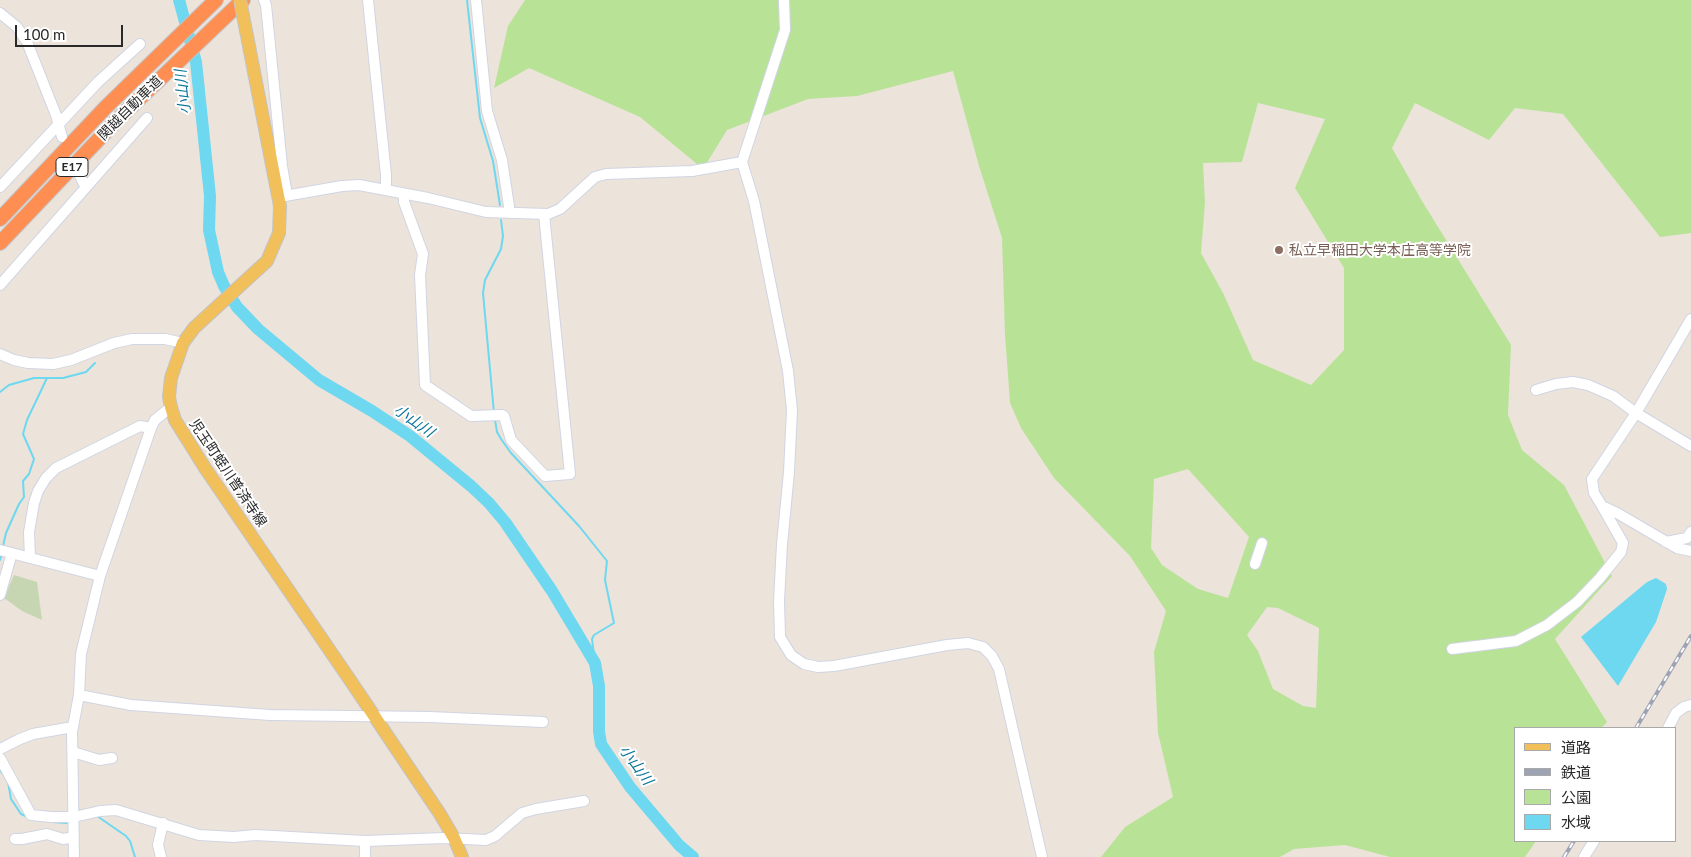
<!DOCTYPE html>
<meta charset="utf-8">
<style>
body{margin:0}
#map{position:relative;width:1691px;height:857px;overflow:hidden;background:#ece3db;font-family:Lato,"Noto Sans JP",sans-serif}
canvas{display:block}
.legend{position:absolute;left:1514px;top:727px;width:162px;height:115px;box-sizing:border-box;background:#fff;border:1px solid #a9a9a9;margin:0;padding:6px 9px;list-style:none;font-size:15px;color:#292929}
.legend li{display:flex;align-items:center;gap:10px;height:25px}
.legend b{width:25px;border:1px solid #a9a9a9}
.scale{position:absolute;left:15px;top:25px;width:108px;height:22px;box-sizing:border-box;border:2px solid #292929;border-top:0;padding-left:6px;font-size:15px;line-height:18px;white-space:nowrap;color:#292929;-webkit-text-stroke:4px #fff;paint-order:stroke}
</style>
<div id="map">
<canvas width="1691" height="857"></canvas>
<ul class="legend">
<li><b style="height:6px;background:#f1c05b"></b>道路</li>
<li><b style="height:6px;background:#9ea3b4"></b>鉄道</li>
<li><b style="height:14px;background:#b8e397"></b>公園</li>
<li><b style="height:14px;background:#6dd8ef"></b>水域</li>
</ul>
<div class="scale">100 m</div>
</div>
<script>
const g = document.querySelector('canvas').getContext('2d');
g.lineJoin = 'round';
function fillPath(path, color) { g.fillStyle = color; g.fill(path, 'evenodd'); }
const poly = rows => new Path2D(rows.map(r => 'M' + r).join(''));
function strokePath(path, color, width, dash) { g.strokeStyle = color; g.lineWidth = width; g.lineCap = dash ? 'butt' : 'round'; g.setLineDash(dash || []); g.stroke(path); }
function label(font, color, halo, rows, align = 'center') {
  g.font = font + ' Lato,"Noto Sans JP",sans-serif'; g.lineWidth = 4; g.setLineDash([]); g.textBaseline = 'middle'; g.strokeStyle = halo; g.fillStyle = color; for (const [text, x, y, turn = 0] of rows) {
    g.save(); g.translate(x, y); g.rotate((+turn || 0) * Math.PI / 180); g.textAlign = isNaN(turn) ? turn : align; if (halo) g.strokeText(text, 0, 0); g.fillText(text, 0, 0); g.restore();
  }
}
fillPath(poly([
 [525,0,1691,0,1691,233,1660,237,1563,114,1515,108,1489,140,1415,103,1392,148,1422,201,1511,345,1508,415,1522,450,1564,485,1612,576,1555,639,1607,722,1601,728,1515,728,1515,841,1536,841,1525,857,1390,857,1345,845,1294,849,1280,857,1101,857,1125,827,1173,797,1158,733,1154,652,1166,611,1130,556,1054,478,1021,428,1010,403,1005,334,1002,238,979,166,953,71,857,96,808,99,727,130,703,169,640,117,529,68,494,88,508,26],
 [1258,103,1325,119,1295,188,1344,268,1344,350,1311,385,1253,360,1223,293,1201,253,1205,202,1203,163,1242,162],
 [1188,469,1249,537,1228,598,1198,589,1162,565,1151,548,1154,479],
 [1267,607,1278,608,1319,628,1316,708,1303,706,1273,689,1258,651,1247,635]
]), '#b8e397');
fillPath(poly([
 [14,575,37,582,42,620,22,611,4,598]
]), '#c7d6b2');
fillPath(poly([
 [1656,578,1666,584,1667,589,1656,622,1618,686,1581,637,1647,582]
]), '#6dd8ef');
strokePath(poly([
 [467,0,480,118,493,161,500,205],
 [0,392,9,385,34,378,63,378,86,372,95,363],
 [494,413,483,293,485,280,501,249,503,236,501,220],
 [495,420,497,432,501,439,511,453,579,526,607,561,605,580,614,623,594,635,592,639,595,663],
 [3,546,6,533,19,504,24,497,23,481,29,474,34,459,23,434,27,420,47,378],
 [0,560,2,554],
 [0,770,6,778],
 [8,782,11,799,21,814,28,817],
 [97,816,126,836,130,841,135,857],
 [53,822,67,823]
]), '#6dd8ef', 2);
strokePath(poly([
 [179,0,196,62,210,196,209,230,218,272,224,286,237,307,258,329,319,380,372,411,410,436,471,486,489,503,505,522,552,591,595,663,599,686,599,731,601,744,630,787,679,845,693,857]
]), '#6dd8ef', 12);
const minor = poly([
 [264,0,266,5,282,166,287,195],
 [368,0,386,175,386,190],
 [476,0,487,111,502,160,510,213],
 [784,0,785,30,742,162,754,201,788,371,792,410,789,472,782,544,779,601,780,637,791,655,804,664,818,667,834,666,947,645,968,643,983,647,992,656,999,669,1042,857],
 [0,13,17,27,27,42,56,115,62,137],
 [80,176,85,186],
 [0,187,98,82,140,44],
 [404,194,404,202,423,254,420,275,425,385,471,416,502,415,504,416,511,440,545,476,570,474,544,214],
 [279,197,342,186,359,185,428,198,486,212,548,214,560,209,595,177,606,174,692,171,742,162],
 [0,285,147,118],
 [1691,319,1636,413,1592,479,1594,493,1602,506,1617,513,1677,548,1691,551],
 [0,354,14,360,28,363,53,364,71,360,114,343,132,339,165,339,183,343],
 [1536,390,1556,384,1573,382,1588,385,1613,396,1636,413,1691,446],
 [1666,542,1687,538,1691,532],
 [0,550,100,576],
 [30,558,29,532,34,503,38,491,46,478,56,468,140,426,151,428],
 [1255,564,1262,543],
 [0,595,12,553],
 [1452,649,1516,641,1547,625,1577,602,1600,578,1621,552,1623,543,1602,506],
 [79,695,131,705,270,715,430,717,543,722],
 [1668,728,1676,713,1684,707,1691,705],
 [0,749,20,739,33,734,73,727],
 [73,752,99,760,112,758],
 [0,758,31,815,51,817,74,817,100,811,116,810,199,835,234,837,255,835,365,841,444,838,486,840,495,836,522,813,536,809,584,801],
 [15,839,22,839,47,834,63,839,74,837],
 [365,841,365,857],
 [74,857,72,732,79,695,81,654,100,576,151,428,155,420,171,407],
 [161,857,158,845,163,823],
 [1584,857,1594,841]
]);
const major = poly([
 [248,41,280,206,279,233,267,261,194,328,183,343,171,378,169,397,171,407,175,420,205,468,350,680,440,814,454,838,462,857]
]);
const highway = poly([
 [0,219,106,107,216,0],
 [0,243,117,120,243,0]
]);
strokePath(minor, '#d0d5e2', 12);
strokePath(major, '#c3c3c3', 14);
strokePath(highway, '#c3c3c3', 16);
strokePath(minor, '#fff', 10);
strokePath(major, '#f1c05b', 12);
strokePath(highway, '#ff8e53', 14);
const rail = poly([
 [1636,728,1691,636],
 [1564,857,1574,841]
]);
strokePath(rail, '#9ea3b4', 4);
strokePath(rail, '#fff', 2, [5.5]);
const majorBridge = poly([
 [240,0,248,41]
]);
strokePath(majorBridge, '#c3c3c3', 14, []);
strokePath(majorBridge, '#f1c05b', 12);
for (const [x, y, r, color] of [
 [1279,250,5,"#8d6e63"]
]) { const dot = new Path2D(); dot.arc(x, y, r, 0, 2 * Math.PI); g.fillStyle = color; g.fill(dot); strokePath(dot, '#fff', 2); }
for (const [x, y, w] of [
 [72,167,32]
]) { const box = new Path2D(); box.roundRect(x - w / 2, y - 9.5, w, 19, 4); g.fillStyle = '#fff'; g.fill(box); strokePath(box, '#292929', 1); }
label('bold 12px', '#292929', null, [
 ["E17",72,167]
]);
label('14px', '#292929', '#fff', [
 ["関越自動車道",130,108,-45],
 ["児玉町蛭川普済寺線",228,473,56]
]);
label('14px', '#785e54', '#fff', [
 ["私立早稲田大学本庄高等学院",1289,250]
], 'left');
label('italic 15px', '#0c769a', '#fff', [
 ["小山川",183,92,-96],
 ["小山川",414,421,35],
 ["小山川",636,765,54]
]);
</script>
